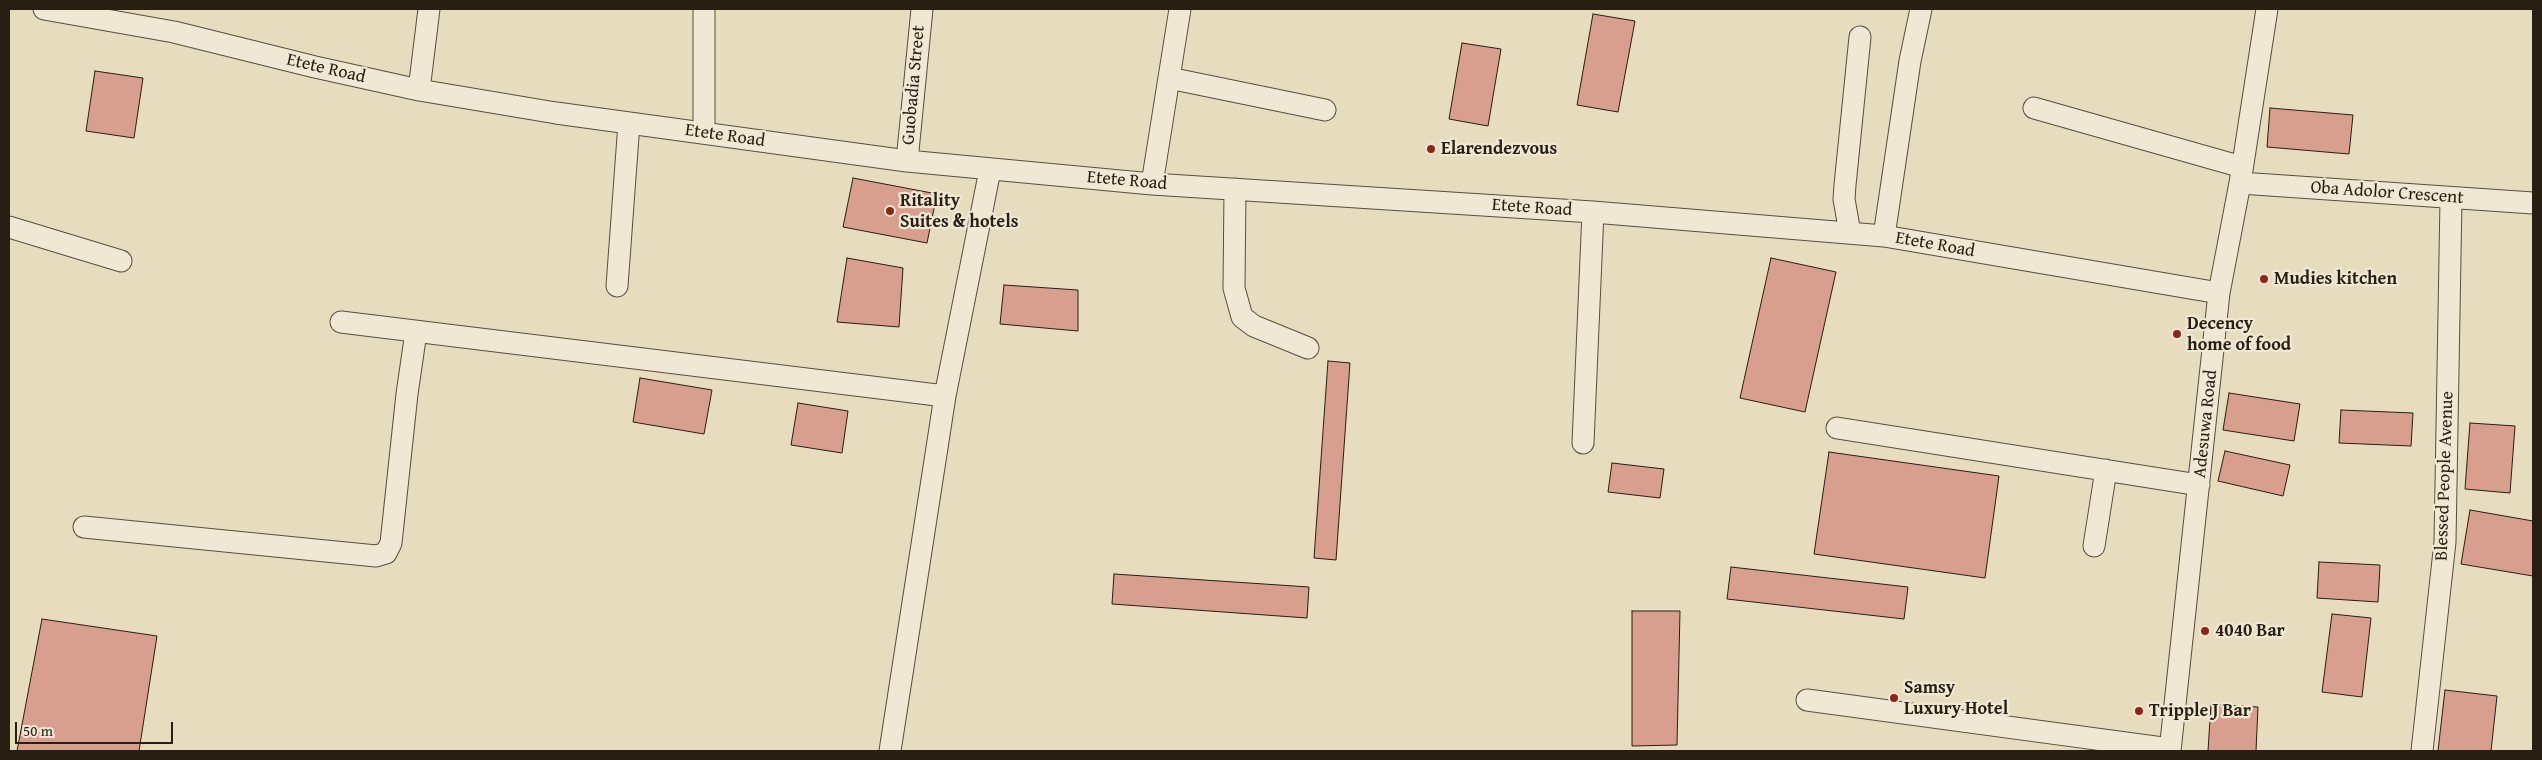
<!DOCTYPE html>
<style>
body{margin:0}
#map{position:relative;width:2542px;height:760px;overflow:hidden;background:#e8dcbf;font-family:"Gentium Book Plus",serif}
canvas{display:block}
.frame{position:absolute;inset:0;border:10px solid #281e12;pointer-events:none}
.scale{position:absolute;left:15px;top:722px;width:158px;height:22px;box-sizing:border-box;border:2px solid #281e12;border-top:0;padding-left:6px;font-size:15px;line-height:18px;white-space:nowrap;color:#281e12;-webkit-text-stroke:4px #f0e8d5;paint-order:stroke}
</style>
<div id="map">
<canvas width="2542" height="760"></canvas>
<div class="frame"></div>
<div class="scale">50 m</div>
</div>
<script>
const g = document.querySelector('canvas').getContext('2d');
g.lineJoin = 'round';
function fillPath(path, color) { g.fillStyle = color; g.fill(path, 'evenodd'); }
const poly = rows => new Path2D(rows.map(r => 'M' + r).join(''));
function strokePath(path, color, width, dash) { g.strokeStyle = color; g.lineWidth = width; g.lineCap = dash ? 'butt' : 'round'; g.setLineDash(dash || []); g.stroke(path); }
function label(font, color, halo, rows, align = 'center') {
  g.font = font + ' "Gentium Book Plus",serif'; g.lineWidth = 4.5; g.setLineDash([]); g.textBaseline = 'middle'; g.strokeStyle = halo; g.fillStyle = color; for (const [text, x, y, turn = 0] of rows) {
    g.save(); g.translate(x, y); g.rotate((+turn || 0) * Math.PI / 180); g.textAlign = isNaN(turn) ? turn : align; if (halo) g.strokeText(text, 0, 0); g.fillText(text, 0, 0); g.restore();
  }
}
const building = poly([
 [1593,14,1635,21,1618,112,1577,105,1593,14],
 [1462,43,1501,49,1488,126,1449,119,1462,43],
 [95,71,143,78,134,138,86,131,95,71],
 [2270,108,2353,115,2349,154,2267,147,2270,108],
 [853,178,937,194,927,243,843,227,853,178],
 [847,258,903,268,899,327,837,322,847,258],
 [1771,258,1836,272,1805,412,1740,398,1771,258],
 [1004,285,1078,290,1078,331,1000,324,1004,285],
 [1328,361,1350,363,1336,560,1314,558,1328,361],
 [640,378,712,390,704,434,633,422,640,378],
 [2229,393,2300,404,2294,441,2223,430,2229,393],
 [798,403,848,411,842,453,791,445,798,403],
 [2341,410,2413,413,2411,446,2339,443,2341,410],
 [2470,423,2515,426,2510,493,2465,489,2470,423],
 [2225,451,2290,465,2283,496,2218,481,2225,451],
 [1829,452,1999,476,1985,578,1814,554,1829,452],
 [1612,463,1664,469,1660,498,1608,492,1612,463],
 [2470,510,2533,521,2533,576,2461,564,2470,510],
 [2319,562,2380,565,2378,602,2317,598,2319,562],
 [1731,567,1908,587,1904,619,1727,599,1731,567],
 [1114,574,1309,587,1307,618,1112,604,1114,574],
 [1632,611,1680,611,1677,745,1632,746,1632,611],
 [2332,614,2371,618,2362,697,2322,692,2332,614],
 [42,619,157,636,139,751,17,751,42,619],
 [2445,690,2497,696,2491,751,2438,751,2445,690],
 [2211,704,2258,707,2256,751,2208,751,2211,704]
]);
fillPath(building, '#d89f8e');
strokePath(building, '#281e12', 1);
const minor = poly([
 [44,9,174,32,315,67,419,90,556,113,907,161,1152,184,1593,212,1884,236,2219,293],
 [704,9,704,133],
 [1169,78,1325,110],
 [419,90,429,9],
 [2034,108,2242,167],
 [907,161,922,9],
 [2240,183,2533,203],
 [1152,184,1180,9],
 [1235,189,1234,288,1242,317,1254,326,1308,348],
 [9,227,121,261],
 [1850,233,1844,199,1845,185,1860,37],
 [1884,236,1910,61,1921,9],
 [617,286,629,123],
 [341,322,945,396],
 [1837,428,2199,485],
 [1583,443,1593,212],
 [84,527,376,556,386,553,391,543,407,394,416,332],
 [2094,546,2106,470],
 [1807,700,2170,749],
 [890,751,945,396,990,170],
 [2170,751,2219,293,2240,183,2267,9],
 [2422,751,2445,542,2451,199]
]);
strokePath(minor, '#584e3d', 23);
strokePath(minor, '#f0e8d5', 21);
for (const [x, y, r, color] of [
 [1431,149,5,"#8f2418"],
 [890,211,5,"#8f2418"],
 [2264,279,5,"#8f2418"],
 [2177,334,5,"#8f2418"],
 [2205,631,5,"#8f2418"],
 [1894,698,5,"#8f2418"],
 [2139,711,5,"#8f2418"]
]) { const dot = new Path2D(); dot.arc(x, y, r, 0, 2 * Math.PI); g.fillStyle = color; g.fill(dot); strokePath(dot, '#f0e8d5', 2); }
label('18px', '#281e12', '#f0e8d5', [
 ["Etete Road",326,69,13],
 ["Guobadia Street",914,85,-85],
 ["Etete Road",725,136,8],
 ["Etete Road",1127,181,5],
 ["Oba Adolor Crescent",2387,193,4],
 ["Etete Road",1532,208,4],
 ["Etete Road",1935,245,10],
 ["Adesuwa Road",2206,424,-84],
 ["Blessed People Avenue",2445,476,-88]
]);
label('bold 18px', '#281e12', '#f0e8d5', [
 ["Elarendezvous",1441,149],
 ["Ritality",900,201],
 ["Suites & hotels",900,222],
 ["Mudies kitchen",2274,279],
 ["Decency",2187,324],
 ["home of food",2187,345],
 ["4040 Bar",2215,631],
 ["Samsy",1904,688],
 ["Luxury Hotel",1904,709],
 ["Tripple J Bar",2149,711]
], 'left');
</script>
